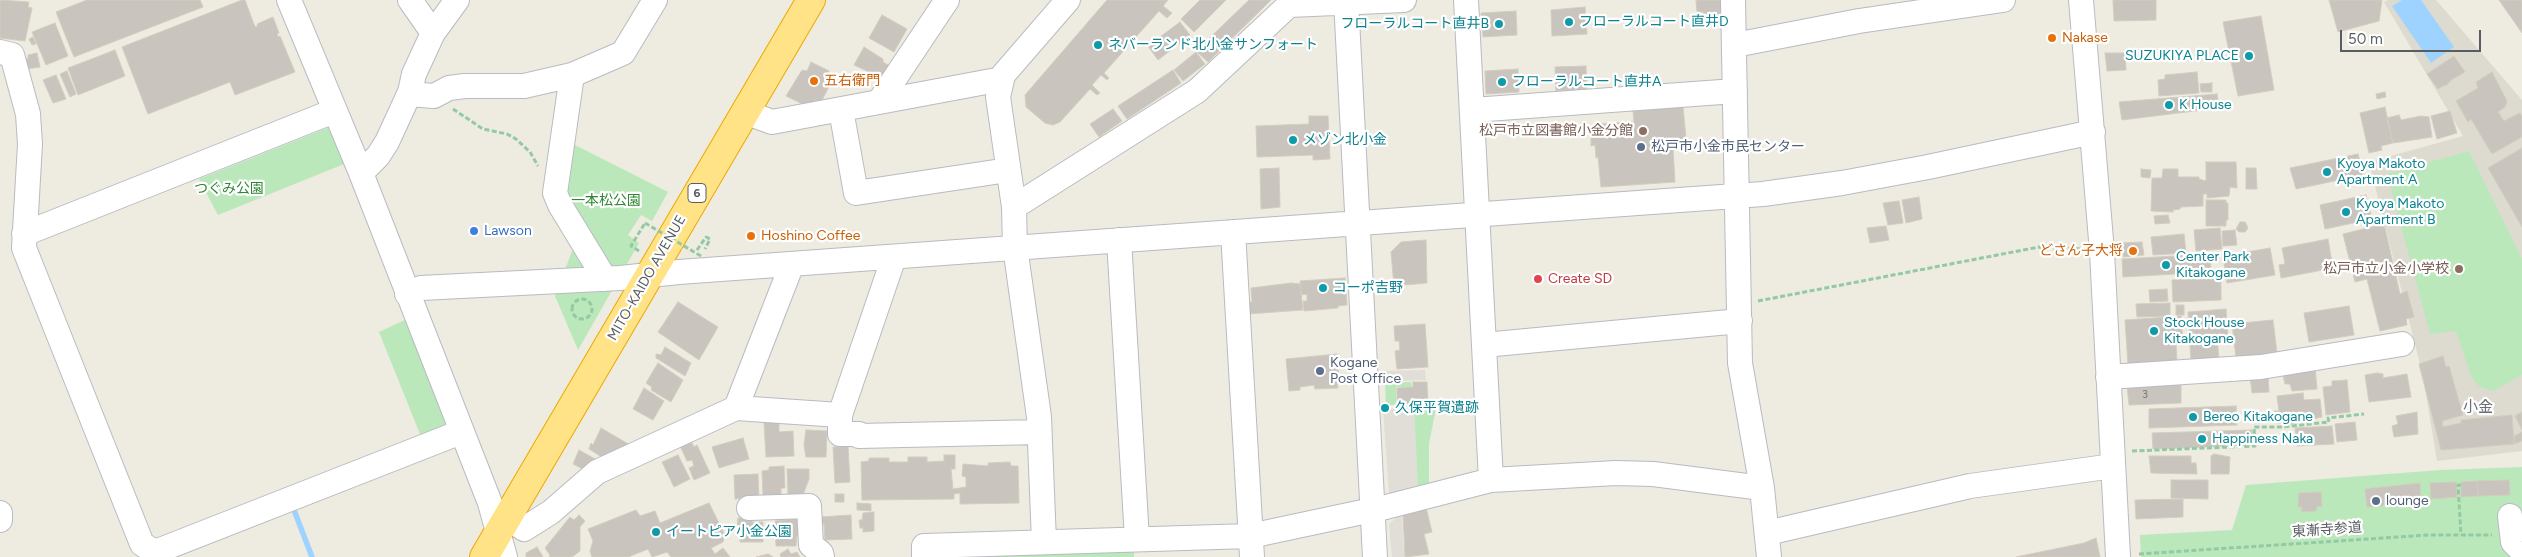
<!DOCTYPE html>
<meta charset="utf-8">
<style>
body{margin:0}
#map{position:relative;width:2522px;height:557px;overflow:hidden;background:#eeebe0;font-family:Figtree,sans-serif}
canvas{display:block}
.scale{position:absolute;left:2340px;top:30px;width:141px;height:22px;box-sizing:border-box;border:2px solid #595d63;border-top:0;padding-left:6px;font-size:15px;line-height:18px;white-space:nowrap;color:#595d63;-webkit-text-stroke:4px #fff;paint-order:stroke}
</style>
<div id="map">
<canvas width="2522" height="557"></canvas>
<div class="scale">50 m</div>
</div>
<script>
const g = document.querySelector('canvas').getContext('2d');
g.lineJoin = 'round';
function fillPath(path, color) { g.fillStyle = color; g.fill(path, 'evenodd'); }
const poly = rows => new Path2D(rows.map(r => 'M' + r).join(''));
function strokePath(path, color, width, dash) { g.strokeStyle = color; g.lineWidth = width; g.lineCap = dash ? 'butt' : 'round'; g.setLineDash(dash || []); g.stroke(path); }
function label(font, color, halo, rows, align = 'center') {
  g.font = font + ' Figtree,"Noto Sans JP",sans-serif'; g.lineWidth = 4.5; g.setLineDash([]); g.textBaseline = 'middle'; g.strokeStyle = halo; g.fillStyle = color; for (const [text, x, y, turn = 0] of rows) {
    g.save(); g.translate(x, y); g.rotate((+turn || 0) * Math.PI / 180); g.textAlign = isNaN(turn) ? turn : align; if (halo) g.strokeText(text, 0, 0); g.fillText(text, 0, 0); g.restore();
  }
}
fillPath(poly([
 [1425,370,1426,380,1385,381,1385,371],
 [1414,408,1418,492,1394,500,1389,494,1383,409],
 [1402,513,1404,557,1392,557,1389,524]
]), '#e1ded8');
fillPath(poly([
 [2388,0,2436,0,2522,100,2522,451,2437,461,2423,376,2369,162,2463,136,2384,2]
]), '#dddacf');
fillPath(poly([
 [330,127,344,164,218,215,199,179],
 [573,144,668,192,652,221,641,215,628,235,639,243,578,350,555,296,580,230,566,199],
 [2469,151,2522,259,2522,375,2493,391,2480,387,2471,376,2456,331,2430,334,2387,174],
 [407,319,447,420,439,433,422,439,379,332],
 [1411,382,1412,387,1396,387,1396,405,1386,405,1385,383],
 [1414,408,1436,408,1429,444,1429,489,1418,492],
 [2522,467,2522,557,2141,557,2140,535,2232,530,2246,485,2440,470],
 [1134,548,1134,557,928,557]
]), '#bae8bb');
fillPath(poly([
 [2402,0,2421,0,2454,47,2431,63,2392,6]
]), '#9fd3ff');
strokePath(poly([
 [294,510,312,557]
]), '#9fd3ff', 5.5);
const building = poly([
 [0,0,29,2,28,7,32,8,25,41,0,38,0,0],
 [87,0,200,0,203,7,74,57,56,12,87,0],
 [242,0,245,0,255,27,258,26,257,24,273,17,279,33,277,34,278,37,280,36,295,72,235,95,230,82,148,114,122,47,242,0],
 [1107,0,1168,0,1163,6,1172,13,1167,18,1159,11,1104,73,1109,78,1107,80,1101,75,1092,85,1100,93,1097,95,1090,89,1060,122,1053,125,1045,123,1026,107,1025,95,1107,0],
 [1200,0,1226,0,1194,32,1181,19,1200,0],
 [1249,0,1271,0,1208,62,1196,51,1249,0],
 [1696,0,1725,0,1727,24,1703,25,1703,12,1697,12,1696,0],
 [2113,0,2156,0,2156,20,2114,21,2113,0],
 [2329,0,2382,0,2379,21,2338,32,2329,0],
 [2499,0,2522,0,2522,33,2499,0],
 [1585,7,1587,34,1552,36,1551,10,1585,7],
 [1516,11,1517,35,1483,37,1481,13,1516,11],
 [882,15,907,29,894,52,869,38,882,15],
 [2261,16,2274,90,2238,96,2223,22,2261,16],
 [1180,22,1190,35,1158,60,1148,46,1180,22],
 [55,23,68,56,46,65,32,32,55,23],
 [33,37,36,44,32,45,29,39,33,37],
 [864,47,883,59,883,62,890,66,882,78,854,65,864,47],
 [115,50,125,76,78,95,68,68,115,50],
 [1196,52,1205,64,1183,81,1174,70,1196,52],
 [37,53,40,67,27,69,25,59,28,59,28,55,37,53],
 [2105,53,2125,53,2126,70,2107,71,2105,53],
 [2454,56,2465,72,2451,80,2446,86,2445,85,2438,89,2427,74,2454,56],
 [811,62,829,71,829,75,833,79,821,102,815,100,811,108,786,96,802,70,807,71,811,62],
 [1586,66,1587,89,1556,91,1555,67,1586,66],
 [1518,69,1519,92,1486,94,1485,71,1518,69],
 [1173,70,1181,83,1127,119,1118,106,1173,70],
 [67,71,76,94,70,97,60,74,67,71],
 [2197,72,2199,93,2159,96,2158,80,2165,79,2165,75,2197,72],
 [2492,72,2507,101,2505,107,2498,112,2504,121,2520,113,2522,116,2522,137,2492,154,2471,119,2468,122,2456,101,2478,88,2476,82,2492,72],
 [56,75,66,99,53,103,43,80,56,75],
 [2212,83,2212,92,2201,92,2200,84,2212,83],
 [2385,92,2386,97,2377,99,2376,94,2385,92],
 [2217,94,2219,108,2122,120,2119,102,2217,94],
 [1683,107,1687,148,1673,149,1675,182,1601,187,1598,157,1596,158,1595,145,1591,146,1591,130,1596,129,1596,124,1634,122,1633,111,1683,107],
 [2385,107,2393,143,2381,146,2382,150,2369,153,2360,113,2385,107],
 [1113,109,1122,121,1099,137,1090,124,1113,109],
 [2450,111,2457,133,2437,139,2431,116,2450,111],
 [2399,115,2401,120,2421,116,2429,117,2432,137,2393,143,2387,118,2399,115],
 [1309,116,1328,116,1330,159,1313,160,1313,155,1257,157,1256,126,1309,124,1309,116],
 [2522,148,2522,227,2488,168,2522,148],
 [2358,154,2363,175,2296,189,2290,168,2358,154],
 [2206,162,2236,162,2237,188,2230,187,2229,196,2207,198,2207,194,2203,194,2203,206,2181,207,2180,209,2173,210,2173,212,2151,211,2152,178,2162,178,2163,169,2178,169,2178,177,2199,177,2199,179,2206,181,2206,162],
 [1279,168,1280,207,1261,209,1260,169,1279,168],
 [2246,168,2256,168,2257,189,2246,189,2246,168],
 [2141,169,2151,170,2150,178,2141,177,2141,169],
 [2366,195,2372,219,2325,229,2320,205,2366,195],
 [1919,197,1922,219,1906,223,1902,200,1919,197],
 [2206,200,2226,200,2226,203,2228,203,2228,220,2226,220,2226,226,2206,226,2206,200],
 [1899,201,1903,223,1888,225,1883,203,1899,201],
 [2168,215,2170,223,2155,224,2154,216,2168,215],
 [2240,222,2245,222,2248,228,2245,232,2239,232,2236,229,2240,222],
 [2384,224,2400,294,2407,291,2414,317,2406,319,2407,325,2380,331,2367,279,2355,282,2343,234,2384,224],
 [1886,226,1889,240,1870,243,1867,228,1886,226],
 [2220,228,2222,249,2196,251,2194,230,2220,228],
 [2235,230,2237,245,2223,246,2222,231,2235,230],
 [2184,234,2186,253,2153,255,2151,237,2184,234],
 [2328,239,2333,268,2281,278,2279,265,2285,264,2282,248,2328,239],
 [1426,240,1427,283,1394,286,1391,252,1401,242,1426,240],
 [2142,242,2144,255,2123,257,2122,243,2142,242],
 [2270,248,2275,275,2227,283,2223,256,2270,248],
 [2210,254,2211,272,2123,277,2122,259,2210,254],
 [1345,278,1347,305,1338,306,1338,308,1304,311,1303,301,1307,301,1307,294,1301,295,1300,281,1345,278],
 [2221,278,2221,300,2173,302,2172,280,2221,278],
 [1291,283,1300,284,1303,310,1248,314,1247,302,1252,302,1251,288,1291,283],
 [2167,289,2168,301,2150,302,2149,290,2167,289],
 [678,302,718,327,699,360,658,332,678,302],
 [2170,303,2170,316,2137,317,2136,304,2170,303],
 [2176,305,2184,305,2184,315,2176,315,2176,305],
 [2349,306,2354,335,2309,342,2304,313,2349,306],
 [2226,309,2228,337,2217,337,2219,359,2191,361,2188,312,2226,309],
 [2181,316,2183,342,2176,343,2177,362,2128,365,2125,320,2181,316],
 [2273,320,2277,353,2236,358,2232,324,2273,320],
 [1425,324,1428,367,1397,369,1395,351,1400,350,1399,341,1395,341,1394,326,1425,324],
 [665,347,691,363,685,376,656,358,656,354,661,355,665,347],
 [1337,354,1339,383,1337,383,1338,388,1315,389,1314,385,1300,387,1300,390,1289,391,1286,359,1337,354],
 [2443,356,2446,367,2449,366,2463,415,2442,421,2443,427,2461,423,2461,420,2512,415,2514,444,2441,450,2419,364,2443,356],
 [658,363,683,380,671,402,651,390,652,387,646,383,658,363],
 [2315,366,2317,389,2292,391,2290,384,2285,384,2282,371,2315,366],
 [2377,373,2383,374,2383,378,2407,374,2411,397,2369,402,2365,375,2377,373],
 [2268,375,2269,392,2252,393,2250,376,2268,375],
 [2347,380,2350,412,2326,415,2323,387,2332,386,2332,381,2347,380],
 [1413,382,1427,382,1428,403,1397,404,1397,388,1413,387,1413,382],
 [2181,382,2181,403,2129,405,2127,386,2181,382],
 [644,388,664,401,653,420,633,409,644,388],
 [2303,393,2304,400,2320,399,2322,417,2283,426,2283,423,2277,423,2274,411,2279,411,2277,396,2303,393],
 [2236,406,2237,425,2149,428,2149,409,2236,406],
 [2417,412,2418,434,2394,437,2392,426,2398,424,2396,416,2417,412],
 [2522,412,2522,430,2515,416,2522,412],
 [779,422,779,432,793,431,794,456,766,457,764,423,779,422],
 [2355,422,2357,440,2337,442,2335,424,2355,422],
 [2332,426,2334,444,2297,446,2295,428,2332,426],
 [601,428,630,445,610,462,589,449,591,443,593,445,601,428],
 [806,430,827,431,826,457,806,457,804,445,806,430],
 [2252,430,2252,445,2153,449,2152,433,2252,430],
 [2522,432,2522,441,2514,444,2514,436,2522,432],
 [743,438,749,459,719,468,712,447,743,438],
 [692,443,694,447,697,445,710,473,694,480,689,468,694,466,692,460,687,461,680,446,692,443],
 [848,446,850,482,835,483,833,447,848,446],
 [579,450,597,460,591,473,573,464,579,450],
 [2214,454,2230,457,2229,474,2211,474,2211,456,2214,454],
 [678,455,690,479,674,487,662,462,678,455],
 [944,455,955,455,955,469,951,469,953,489,966,487,966,477,962,476,963,464,988,466,988,463,1010,462,1011,466,1018,466,1019,503,960,504,960,493,954,494,954,499,862,500,861,462,869,461,869,458,889,458,889,462,908,462,908,457,927,457,927,462,944,461,944,455],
 [2149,456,2191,456,2191,463,2196,463,2197,474,2151,473,2149,456],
 [784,466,785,488,781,488,781,498,769,499,768,495,763,496,762,471,769,470,769,467,784,466],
 [787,469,809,469,809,479,803,495,788,495,787,469],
 [758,474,759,498,735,499,734,475,758,474],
 [2171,480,2208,480,2208,499,2171,498,2171,480],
 [2509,480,2510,495,2478,496,2477,481,2509,480],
 [2477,481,2478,496,2461,497,2461,482,2477,481],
 [2456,482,2457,497,2431,499,2430,483,2456,482],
 [2420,483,2421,499,2416,499,2416,502,2367,507,2365,489,2420,483],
 [2321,492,2322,507,2317,506,2316,511,2301,512,2302,507,2298,507,2299,493,2321,492],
 [835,494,844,494,844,502,835,502,835,494],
 [2183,499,2183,517,2136,519,2135,500,2183,499],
 [709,503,725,535,723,542,711,548,715,554,723,548,730,557,671,557,667,552,652,557,648,549,628,557,592,557,590,551,593,541,588,529,636,510,640,516,655,511,660,523,709,503],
 [857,503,871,504,871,511,857,510,857,503],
 [1426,507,1432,532,1424,534,1429,554,1405,557,1403,513,1426,507],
 [874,512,874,531,863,532,863,528,860,528,859,520,862,520,863,513,874,512],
 [579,515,585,521,580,527,580,551,572,557,549,557,550,555,545,548,570,517,574,520,579,515],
 [851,515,852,539,825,540,824,524,820,524,820,517,851,515],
 [738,518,752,518,752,522,763,522,763,542,740,542,740,535,738,535,737,529,738,518],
 [802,518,802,535,797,535,796,546,776,546,775,521,802,518],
 [2096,538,2100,557,2016,557,2084,543,2096,538],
 [537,547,543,557,526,557,526,553,537,547],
 [788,549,791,554,797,552,800,557,781,557,780,554,788,549],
 [768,554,773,557,756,557,768,554]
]);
fillPath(building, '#c9c4bd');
strokePath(building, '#d3cdbe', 1);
const minor = poly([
 [289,0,361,173,490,503,505,557],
 [410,0,433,33],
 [1346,0,1375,557],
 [1466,0,1491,480],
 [1733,0,1740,363,1762,488,1769,557],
 [2081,0,2102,252,2118,557],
 [1735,45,1859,21,2003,0],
 [0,52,12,55,28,114,30,144,24,248,142,544,155,552,461,432],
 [409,94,434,96,449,88,465,86,524,86,572,75],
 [879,102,947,0],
 [841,110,856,193,1008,170],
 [1473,110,1735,91],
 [745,112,772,122,1002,79],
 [361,173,378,156,387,142,410,92,414,74,433,33,457,0],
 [1014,207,1197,91,1289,5,1404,0],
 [1233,232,1252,557],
 [24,234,334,111],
 [1119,240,1137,539],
 [605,279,560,205,555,193,572,75,623,53,655,0],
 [407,294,421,288,620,278,679,272,1763,194,1842,183,1928,167,2093,132],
 [1484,345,1740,321],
 [2108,377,2261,367,2402,344],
 [736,408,792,264],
 [840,415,894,257],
 [749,508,809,506,811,545,821,553,822,557],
 [0,513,0,520],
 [2510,516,2513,542,2522,551],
 [507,518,524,529,551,512,597,472,736,408,840,415,840,434,859,434,859,436,1039,432],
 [1767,533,1970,486,2113,466],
 [1044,542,1039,417,1015,247,1014,207,998,97,1003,75,1068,0],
 [924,557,924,546,1250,536,1386,507,1491,480,1616,473,1653,474,1762,488]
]);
const highway = poly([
 [484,557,811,0]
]);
strokePath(minor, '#b8bbc1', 26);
strokePath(highway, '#eea800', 30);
strokePath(poly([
 [453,109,483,129,507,134,516,139,530,152,538,166],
 [697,250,706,237,710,239,705,249],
 [639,251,631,246,645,223],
 '572 309a10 10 0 1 1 20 0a10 10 0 1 1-20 0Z',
 [1758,301,2039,247,2082,249],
 [2132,451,2255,446,2254,427,2283,427,2329,422,2328,418,2364,414],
 [2461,485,2458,485,2461,535],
 [2139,554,2429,535,2492,535]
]), '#93c9a3', 3, [5, 2.5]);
strokePath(minor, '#fff', 24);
strokePath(highway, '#ffe386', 28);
strokePath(poly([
 [645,223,701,256]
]), '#93c9a3', 3, [5, 2.5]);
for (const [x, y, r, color] of [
 [1569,22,5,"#0f9aa8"],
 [1499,24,5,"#0f9aa8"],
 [2052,38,5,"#e8710a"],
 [1098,45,5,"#0f9aa8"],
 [2249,56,5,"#0f9aa8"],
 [814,81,5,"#e8710a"],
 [1502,82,5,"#0f9aa8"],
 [2169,105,5,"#0f9aa8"],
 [1643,131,5,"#8d6e63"],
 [1293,140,5,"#0f9aa8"],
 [1641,147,5,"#5c6f8a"],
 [2327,172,5,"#0f9aa8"],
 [2346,212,5,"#0f9aa8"],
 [474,231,5,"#3f7fe0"],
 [751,236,5,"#e8710a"],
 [2133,251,5,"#e8710a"],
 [2166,265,5,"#0f9aa8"],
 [2459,269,5,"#8d6e63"],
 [1538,279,5,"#e0444e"],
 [1323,288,5,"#0f9aa8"],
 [2154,331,5,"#0f9aa8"],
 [1320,371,5,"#5c6f8a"],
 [1385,408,5,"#0f9aa8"],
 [2193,417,5,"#0f9aa8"],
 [2202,439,5,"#0f9aa8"],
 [2376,501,5,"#5c6f8a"],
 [656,532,5,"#0f9aa8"]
]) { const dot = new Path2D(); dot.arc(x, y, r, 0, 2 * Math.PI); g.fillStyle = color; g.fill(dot); strokePath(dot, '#fff', 2); }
label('11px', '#75777a', null, [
 ["3",2145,395]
]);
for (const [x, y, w] of [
 [697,193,18]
]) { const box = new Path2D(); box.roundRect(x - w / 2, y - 9.5, w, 19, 4); g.fillStyle = '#fff'; g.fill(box); strokePath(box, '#595d63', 1); }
label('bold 12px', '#595d63', null, [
 ["6",697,193]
]);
label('14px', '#0d838f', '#fff', [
 ["フローラルコート直井D",1579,22],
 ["フローラルコート直井B",1489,24,"right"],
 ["ネバーランド北小金サンフォート",1108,45],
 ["SUZUKIYA PLACE",2239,56,"right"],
 ["フローラルコート直井A",1512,82],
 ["K House",2179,105],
 ["メゾン北小金",1303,140],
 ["Kyoya Makoto",2337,164],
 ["Apartment A",2337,180],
 ["Kyoya Makoto",2356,204],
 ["Apartment B",2356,220],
 ["Center Park",2176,257],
 ["Kitakogane",2176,273],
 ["コーポ吉野",1333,288],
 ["Stock House",2164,323],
 ["Kitakogane",2164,339],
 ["久保平賀遺跡",1395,408],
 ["Bereo Kitakogane",2203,417],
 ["Happiness Naka",2212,439],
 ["イートピア小金公園",666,532]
], 'left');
label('14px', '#c56008', '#fff', [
 ["Nakase",2062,38],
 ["五右衛門",824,81],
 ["Hoshino Coffee",761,236],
 ["どさん子大将",2123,251,"right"]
], 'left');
label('14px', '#785e54', '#fff', [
 ["松戸市立図書館小金分館",1633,131],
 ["松戸市立小金小学校",2449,269]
], 'right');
label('14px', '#4e5e75', '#fff', [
 ["松戸市小金市民センター",1651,147],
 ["Kogane",1330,363],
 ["Post Office",1330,379],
 ["lounge",2386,501]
], 'left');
label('14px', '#2d8732', '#fff', [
 ["つぐみ公園",229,189],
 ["一本松公園",606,201]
]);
label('14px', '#366cbe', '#fff', [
 ["Lawson",484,231]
], 'left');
label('14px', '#595d63', '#fff', [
 ["MITO-KAIDO AVENUE",647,278,-60],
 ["東漸寺参道",2327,530,-4]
]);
label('14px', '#be3a42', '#fff', [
 ["Create SD",1548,279]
], 'left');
label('15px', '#6a6f75', '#fff', [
 ["小金",2478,408]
]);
</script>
